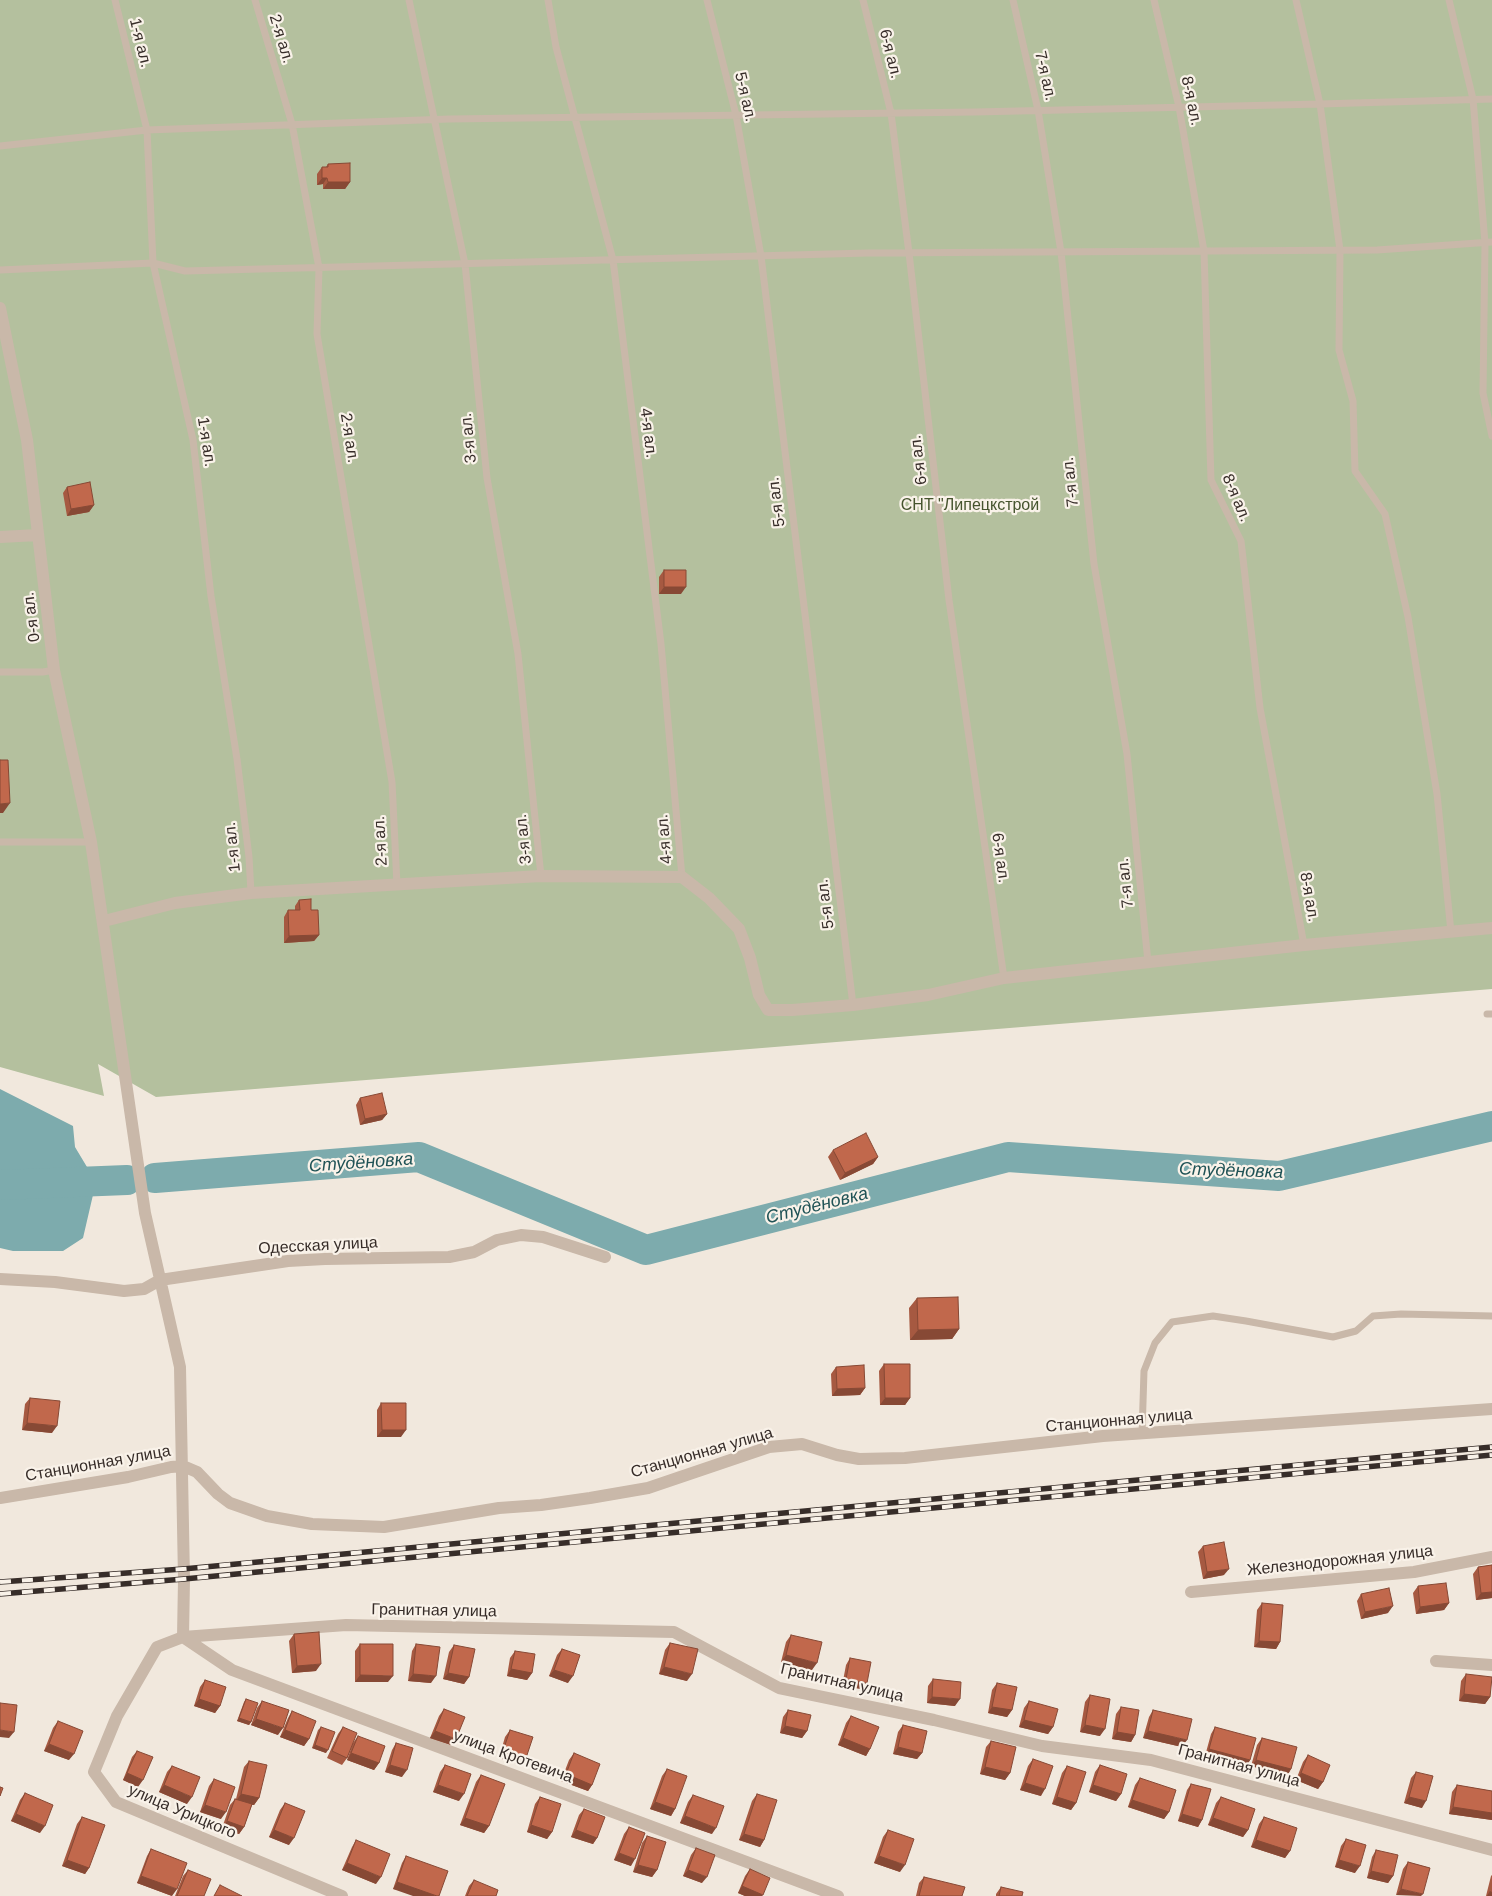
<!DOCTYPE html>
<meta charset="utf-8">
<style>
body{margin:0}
canvas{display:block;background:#f1e8dd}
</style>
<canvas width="1492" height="1896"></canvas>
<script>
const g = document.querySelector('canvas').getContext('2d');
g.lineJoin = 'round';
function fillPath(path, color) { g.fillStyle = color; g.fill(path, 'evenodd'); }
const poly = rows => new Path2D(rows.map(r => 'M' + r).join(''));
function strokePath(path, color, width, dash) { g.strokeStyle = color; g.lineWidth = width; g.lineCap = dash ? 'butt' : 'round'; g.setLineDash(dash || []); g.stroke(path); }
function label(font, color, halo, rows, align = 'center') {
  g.font = font + ' Arial,sans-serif'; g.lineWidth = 4.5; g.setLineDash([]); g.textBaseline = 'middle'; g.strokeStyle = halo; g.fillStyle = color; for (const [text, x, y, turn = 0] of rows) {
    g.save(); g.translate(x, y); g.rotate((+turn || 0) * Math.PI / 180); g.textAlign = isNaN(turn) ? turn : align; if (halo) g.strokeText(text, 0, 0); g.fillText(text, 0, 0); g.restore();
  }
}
fillPath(poly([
 [0,0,1492,0,1492,989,156,1097,98,1064,104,1096,0,1067]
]), '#b4c09e');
fillPath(poly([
 [0,1089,73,1126,75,1147,96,1182,83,1238,63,1251,13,1251,0,1248]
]), '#7dabad');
strokePath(poly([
 [155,1178,419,1157,646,1250,1008,1157,1279,1176,1492,1126],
 [0,1185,127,1180]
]), '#7dabad', 30);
strokePath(poly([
 [115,0,147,130,153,263,193,440,211,596,237,759,249,857,251,893],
 [255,0,292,124,319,268,317,334,392,782,397,885],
 [409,0,465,264,487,478,518,654,541,876],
 [548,0,556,47,613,260,661,644,682,877],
 [707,0,736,115,761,256,853,1005],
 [863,0,891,113,909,253,949,600,1004,978],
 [1013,0,1038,110,1061,252,1094,564,1127,754,1148,962],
 [1154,0,1179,107,1204,251,1211,480,1241,541,1260,708,1304,945],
 [1296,0,1320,104,1340,250,1339,350,1353,401,1355,471,1385,514,1408,617,1437,794,1451,932],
 [1449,0,1473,99,1485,243,1483,393,1492,436],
 [0,146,147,130,449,119,975,112,1320,104,1492,99],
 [0,270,153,263,185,271,868,253,1377,250,1492,242],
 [0,672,43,672,54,670],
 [0,842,91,842],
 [1487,1014,1492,1014],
 [1142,1434,1144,1371,1155,1343,1172,1322,1213,1316,1246,1321,1333,1337,1356,1331,1373,1316,1401,1314,1492,1316]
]), '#c9b8a9', 7);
strokePath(poly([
 [0,308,27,440,54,670,91,842,145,1213,180,1367,184,1579,183,1637],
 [0,537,38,535],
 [104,921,175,903,251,893,541,876,682,877,709,898,739,929,750,958,759,995,768,1010,792,1010,853,1005,928,995,1004,978,1304,945,1492,928],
 [0,1279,55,1282,124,1291,144,1289,160,1280,288,1261,325,1259,449,1257,474,1252,497,1240,521,1235,543,1237,605,1257],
 [0,1498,128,1477,171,1467,183,1466,197,1472,218,1494,230,1503,267,1516,312,1524,384,1527,499,1508,541,1505,590,1498,648,1488,769,1447,802,1444,837,1455,859,1459,905,1458,1103,1436,1492,1409],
 [1191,1592,1414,1572,1492,1557],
 [183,1637,232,1670,838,1896],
 [1436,1661,1492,1665],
 [342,1896,116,1802,94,1772,117,1716,157,1647,183,1637,346,1625,674,1632,779,1688,934,1720,1042,1746,1151,1760,1492,1850]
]), '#c9b8a9', 12);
const rail = poly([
 [0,1582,183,1569,1492,1447],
 [0,1594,184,1579,1492,1455]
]);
strokePath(rail, '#372d29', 5.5);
strokePath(rail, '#f9f2e9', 4, [11]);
fillPath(poly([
 [328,164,350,182,345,189,323,189,323,184,317,185,317,174,322,167,326,167],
 [67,487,94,505,89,512,67,516,63,493],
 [664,570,681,594,659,594,659,577],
 [299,900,311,910,319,935,314,941,284,943,284,917,288,910,295,910,295,906],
 [360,1098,387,1114,382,1120,360,1125,356,1105],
 [833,1150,878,1157,873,1164,840,1180,828,1157],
 [917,1298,959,1329,952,1339,910,1340,909,1308],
 [884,1364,910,1398,905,1405,880,1405,879,1371],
 [836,1367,865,1388,860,1395,832,1396,831,1374],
 [30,1398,52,1433,22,1430,25,1404],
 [381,1403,401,1437,377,1437,377,1410],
 [1203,1546,1224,1575,1203,1579,1198,1552],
 [1492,1565,1492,1598,1476,1600,1473,1574,1478,1567],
 [1418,1586,1449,1603,1444,1610,1416,1614,1413,1593],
 [1361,1594,1388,1613,1361,1619,1357,1601],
 [1262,1603,1280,1642,1276,1649,1254,1647,1257,1610],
 [294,1634,316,1671,292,1673,289,1641],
 [791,1635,812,1670,781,1662,786,1642],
 [670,1643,687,1681,659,1674,665,1650],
 [360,1644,388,1682,355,1682,355,1651],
 [416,1644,431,1683,408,1681,412,1651],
 [454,1645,469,1677,464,1684,443,1679,449,1652],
 [562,1649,568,1683,549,1676,557,1655],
 [515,1651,532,1673,527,1680,507,1676,510,1658],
 [850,1658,862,1689,842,1686,846,1665],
 [1466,1674,1490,1697,1485,1704,1459,1701,1461,1681],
 [933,1679,955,1706,927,1703,928,1686],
 [205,1680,220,1706,215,1713,194,1706,200,1687],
 [997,1683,1012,1710,1007,1717,988,1713,992,1690],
 [1090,1695,1100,1736,1080,1732,1085,1702],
 [246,1699,251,1722,249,1725,237,1721,244,1702],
 [262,1701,278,1735,251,1725,257,1708],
 [1029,1701,1053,1727,1048,1734,1019,1727,1024,1708],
 [1121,1707,1135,1735,1131,1742,1112,1739,1116,1714],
 [444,1709,451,1745,430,1738,439,1716],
 [788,1710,807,1731,802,1738,780,1733,783,1717],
 [1153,1710,1182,1747,1143,1738,1149,1717],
 [292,1711,309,1739,304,1746,280,1737,288,1718],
 [851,1716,870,1749,866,1756,838,1745,846,1723],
 [58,1721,69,1760,44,1751,53,1728],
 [903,1725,922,1753,917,1759,893,1754,898,1732],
 [321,1727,326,1753,312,1748,318,1730],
 [343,1727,353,1743,358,1736,379,1763,374,1770,347,1760,353,1743,347,1758,342,1765,327,1758,338,1734],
 [1215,1727,1250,1760,1246,1767,1205,1756,1211,1734],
 [510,1730,526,1758,521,1765,499,1758,505,1737],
 [1262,1738,1291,1769,1287,1776,1251,1766,1257,1745],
 [991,1741,1010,1773,1005,1780,980,1774,986,1747],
 [396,1743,402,1777,385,1772,392,1750],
 [137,1751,138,1787,123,1780,132,1757],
 [574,1753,592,1785,588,1791,561,1781,569,1760],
 [1308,1755,1323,1782,1318,1789,1296,1780,1303,1762],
 [1033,1759,1041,1796,1020,1790,1028,1766],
 [249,1761,259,1798,254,1805,252,1805,244,1827,239,1834,222,1828,230,1805,235,1799,236,1799,244,1767],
 [445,1765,459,1801,433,1792,440,1772],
 [1100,1765,1121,1794,1116,1801,1089,1792,1095,1772],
 [172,1766,187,1804,159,1792,167,1772],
 [1067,1766,1076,1803,1071,1810,1052,1804,1062,1773],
 [667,1769,675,1809,671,1816,650,1809,662,1776],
 [1416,1772,1422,1808,1404,1803,1411,1778],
 [481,1775,489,1826,484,1833,460,1825,476,1782],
 [1140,1778,1169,1812,1164,1819,1128,1807,1135,1785],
 [214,1779,221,1819,200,1812,209,1786],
 [1191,1784,1202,1820,1198,1827,1178,1821,1187,1790],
 [1457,1785,1492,1791,1492,1820,1449,1814,1452,1792],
 [25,1793,40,1833,11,1821,20,1800],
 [757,1794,764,1840,760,1847,739,1840,752,1801],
 [693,1795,712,1834,680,1823,688,1802],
 [540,1797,552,1832,547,1839,527,1832,535,1804],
 [1221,1797,1248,1830,1243,1837,1208,1825,1216,1803],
 [285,1803,289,1845,269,1837,280,1810],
 [584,1809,597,1838,593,1844,571,1837,579,1815],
 [82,1817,89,1868,85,1874,62,1866,77,1824],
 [1264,1817,1290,1851,1285,1858,1251,1847,1259,1824],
 [629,1827,631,1866,614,1860,624,1834],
 [888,1830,900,1872,874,1863,883,1837],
 [647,1836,657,1870,652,1877,633,1872,642,1843],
 [1346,1839,1355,1873,1335,1867,1341,1846],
 [356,1840,376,1884,342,1870,352,1847],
 [696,1848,702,1883,683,1876,691,1855],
 [151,1849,172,1896,137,1883,147,1856],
 [1376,1850,1393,1876,1388,1883,1367,1878,1372,1857],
 [406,1856,439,1896,393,1889,402,1863],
 [1408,1862,1430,1868,1396,1895,1403,1869],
 [750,1869,762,1896,745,1896,738,1893,745,1876],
 [188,1870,204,1896,175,1896,183,1876],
 [1492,1875,1492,1896,1486,1896,1491,1876],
 [924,1877,962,1896,916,1896,919,1883],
 [474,1880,496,1896,465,1896,469,1886],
 [1001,1887,1022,1896,996,1896,996,1894]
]), '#a65941');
fillPath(poly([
 [322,178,327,178,323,184,317,185],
 [328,182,350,182,345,189,323,189],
 [94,505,89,512,67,516,71,509],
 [664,587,686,587,681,594,659,594],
 [10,803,3,813,0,813,0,804],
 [319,935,314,941,284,943,289,936],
 [387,1114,382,1120,360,1125,365,1119],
 [878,1157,873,1164,840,1180,845,1173],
 [959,1329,952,1339,910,1340,918,1330],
 [865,1388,860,1395,832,1396,837,1389],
 [885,1398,910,1398,905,1405,880,1405],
 [27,1423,57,1426,52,1433,22,1430],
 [382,1430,406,1430,401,1437,377,1437],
 [1229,1569,1224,1575,1203,1579,1207,1572],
 [1492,1592,1492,1598,1476,1600,1481,1593],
 [1449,1603,1444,1610,1416,1614,1420,1607],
 [1393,1606,1388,1613,1361,1619,1365,1612],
 [1259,1641,1280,1642,1276,1649,1254,1647],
 [786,1655,817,1663,812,1670,781,1662],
 [321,1664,316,1671,292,1673,297,1666],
 [664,1667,692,1674,687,1681,659,1674],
 [511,1669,532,1673,527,1680,507,1676],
 [554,1670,573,1676,568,1683,549,1676],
 [448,1673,469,1677,464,1684,443,1679],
 [413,1674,436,1676,431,1683,408,1681],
 [360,1675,393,1676,388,1682,355,1682],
 [846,1679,867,1683,862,1689,842,1686],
 [1464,1694,1490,1697,1485,1704,1459,1701],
 [932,1697,960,1699,955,1706,927,1703],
 [199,1699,220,1706,215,1713,194,1706],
 [992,1707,1012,1710,1007,1717,988,1713],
 [239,1718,251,1722,249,1725,237,1721],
 [256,1719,283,1728,278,1735,251,1725],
 [1024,1720,1053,1727,1048,1734,1019,1727],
 [1085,1725,1105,1729,1100,1736,1080,1732],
 [785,1726,807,1731,802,1738,780,1733],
 [0,1730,14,1732,9,1738,0,1737],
 [285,1730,309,1739,304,1746,280,1737],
 [435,1731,456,1739,451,1745,430,1738],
 [1148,1731,1187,1740,1182,1747,1143,1738],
 [1117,1732,1135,1735,1131,1742,1112,1739],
 [843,1738,870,1749,866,1756,838,1745],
 [49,1744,74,1754,69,1760,44,1751],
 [315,1745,328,1750,326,1753,312,1748],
 [898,1747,922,1753,917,1759,893,1754],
 [1209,1749,1250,1760,1246,1767,1205,1756],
 [503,1751,526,1758,521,1765,499,1758],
 [351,1753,379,1763,374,1770,347,1760],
 [1256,1760,1291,1769,1287,1776,1251,1766],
 [390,1765,407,1770,402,1777,385,1772],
 [985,1767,1010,1773,1005,1780,980,1774],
 [127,1773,143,1780,138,1787,123,1780],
 [1301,1773,1323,1782,1318,1789,1296,1780],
 [566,1774,592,1785,588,1791,561,1781],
 [1025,1783,1045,1789,1041,1796,1020,1790],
 [164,1785,192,1797,187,1804,159,1792],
 [438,1785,464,1794,459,1801,433,1792],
 [1093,1785,1121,1794,1116,1801,1089,1792],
 [241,1794,259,1798,254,1805,236,1801],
 [1057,1797,1076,1803,1071,1810,1052,1804],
 [1409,1797,1426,1801,1422,1808,1404,1803],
 [1132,1800,1169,1812,1164,1819,1128,1807],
 [655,1802,675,1809,671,1816,650,1809],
 [205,1805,226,1812,221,1819,200,1812],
 [1453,1807,1492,1813,1492,1820,1449,1814],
 [16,1814,45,1826,40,1833,11,1821],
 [1182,1814,1202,1820,1198,1827,1178,1821],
 [685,1816,716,1828,712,1834,680,1823],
 [465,1818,489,1826,484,1833,460,1825],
 [1213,1818,1248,1830,1243,1837,1208,1825],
 [227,1821,244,1827,239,1834,222,1828],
 [531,1825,552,1832,547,1839,527,1832],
 [274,1830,294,1838,289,1845,269,1837],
 [576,1830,597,1838,593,1844,571,1837],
 [744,1834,764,1840,760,1847,739,1840],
 [1256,1840,1290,1851,1285,1858,1251,1847],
 [619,1853,635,1859,631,1866,614,1860],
 [879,1856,905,1865,900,1872,874,1863],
 [67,1860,89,1868,85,1874,62,1866],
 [1339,1860,1360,1866,1355,1873,1335,1867],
 [347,1863,381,1877,376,1884,342,1870],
 [638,1865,657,1870,652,1877,633,1872],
 [688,1870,707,1877,702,1883,683,1876],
 [1371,1871,1393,1876,1388,1883,1367,1878],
 [141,1876,177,1889,172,1896,137,1883],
 [397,1882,437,1896,413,1896,393,1889],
 [742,1886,763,1895,762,1896,745,1896,738,1893],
 [1401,1889,1423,1894,1421,1896,1396,1895],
 [1490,1891,1492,1892,1492,1896,1487,1896]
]), '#874935');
const building = poly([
 [350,163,350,182,328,182,327,178,322,178,322,167,328,167,328,164,350,163],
 [90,482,94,505,71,509,67,487,90,482],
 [664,570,686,570,686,587,664,587,664,570],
 [0,760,8,760,10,803,0,804,0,760],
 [311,899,311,910,318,910,319,935,289,936,288,910,300,910,299,900,311,899],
 [382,1093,387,1114,365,1119,360,1098,382,1093],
 [866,1133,878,1157,845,1173,833,1150,866,1133],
 [958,1297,959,1329,918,1330,917,1298,958,1297],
 [884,1364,910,1364,910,1398,885,1398,884,1364],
 [864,1365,865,1388,837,1389,836,1367,864,1365],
 [30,1398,60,1401,57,1426,27,1423,30,1398],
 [381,1403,406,1403,406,1430,382,1430,381,1403],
 [1224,1542,1229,1569,1207,1572,1203,1546,1224,1542],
 [1492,1565,1492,1592,1481,1593,1478,1567,1492,1565],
 [1446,1583,1449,1603,1420,1607,1418,1586,1446,1583],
 [1389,1588,1393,1606,1365,1612,1361,1594,1389,1588],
 [1262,1603,1283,1605,1280,1642,1259,1641,1262,1603],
 [319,1632,321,1664,297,1666,294,1634,319,1632],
 [791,1635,822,1642,817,1663,786,1655,791,1635],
 [670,1643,698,1649,692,1674,664,1667,670,1643],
 [360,1644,393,1644,393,1676,360,1675,360,1644],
 [416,1644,440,1647,436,1676,413,1674,416,1644],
 [454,1645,475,1649,469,1677,448,1673,454,1645],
 [562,1649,580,1655,573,1676,554,1670,562,1649],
 [515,1651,535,1654,532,1673,511,1669,515,1651],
 [850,1658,871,1662,867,1683,846,1679,850,1658],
 [1466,1674,1492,1677,1490,1697,1464,1694,1466,1674],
 [933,1679,961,1682,960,1699,932,1697,933,1679],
 [205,1680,226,1687,220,1706,199,1699,205,1680],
 [997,1683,1017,1687,1012,1710,992,1707,997,1683],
 [1090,1695,1110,1699,1105,1729,1085,1725,1090,1695],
 [246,1699,258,1703,251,1722,239,1718,246,1699],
 [262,1701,289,1710,283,1728,256,1719,262,1701],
 [1029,1701,1058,1709,1053,1727,1024,1720,1029,1701],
 [0,1703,17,1705,14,1732,0,1730,0,1703],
 [1121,1707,1139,1710,1135,1735,1117,1732,1121,1707],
 [444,1709,465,1717,456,1739,435,1731,444,1709],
 [788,1710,811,1715,807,1731,785,1726,788,1710],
 [1153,1710,1192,1719,1187,1740,1148,1731,1153,1710],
 [292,1711,316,1721,309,1739,285,1730,292,1711],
 [851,1716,879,1727,870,1749,843,1738,851,1716],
 [58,1721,83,1731,74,1754,49,1744,58,1721],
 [903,1725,927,1731,922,1753,898,1747,903,1725],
 [321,1727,335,1732,328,1750,315,1745,321,1727],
 [343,1727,357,1733,347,1758,332,1751,343,1727],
 [1215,1727,1256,1738,1250,1760,1209,1749,1215,1727],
 [510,1730,533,1737,526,1758,503,1751,510,1730],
 [358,1736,385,1746,379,1763,351,1753,358,1736],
 [1262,1738,1297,1747,1291,1769,1256,1760,1262,1738],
 [991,1741,1016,1747,1010,1773,985,1767,991,1741],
 [396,1743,413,1748,407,1770,390,1765,396,1743],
 [137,1751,153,1757,143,1780,127,1773,137,1751],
 [574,1753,600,1764,592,1785,566,1774,574,1753],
 [1308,1755,1330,1765,1323,1782,1301,1773,1308,1755],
 [1033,1759,1053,1766,1045,1789,1025,1783,1033,1759],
 [249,1761,267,1765,259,1798,241,1794,249,1761],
 [445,1765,471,1774,464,1794,438,1785,445,1765],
 [1100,1765,1127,1774,1121,1794,1093,1785,1100,1765],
 [172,1766,200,1777,192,1797,164,1785,172,1766],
 [1067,1766,1086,1772,1076,1803,1057,1797,1067,1766],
 [667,1769,687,1776,675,1809,655,1802,667,1769],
 [1416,1772,1433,1776,1426,1801,1409,1797,1416,1772],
 [481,1775,505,1784,489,1826,465,1818,481,1775],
 [1140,1778,1176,1790,1169,1812,1132,1800,1140,1778],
 [214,1779,235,1787,226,1812,205,1805,214,1779],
 [1191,1784,1211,1789,1202,1820,1182,1814,1191,1784],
 [1457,1785,1492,1791,1492,1813,1453,1807,1457,1785],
 [0,1787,3,1788,0,1796,0,1787],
 [25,1793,53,1805,45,1826,16,1814,25,1793],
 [757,1794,777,1800,764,1840,744,1834,757,1794],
 [693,1795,724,1806,716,1828,685,1816,693,1795],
 [540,1797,561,1804,552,1832,531,1825,540,1797],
 [1221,1797,1255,1809,1248,1830,1213,1818,1221,1797],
 [235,1799,252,1804,244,1827,227,1821,235,1799],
 [285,1803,305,1811,294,1838,274,1830,285,1803],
 [584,1809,605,1817,597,1838,576,1830,584,1809],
 [82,1817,105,1825,89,1868,67,1860,82,1817],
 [1264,1817,1297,1828,1290,1851,1256,1840,1264,1817],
 [629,1827,645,1833,635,1859,619,1853,629,1827],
 [888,1830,914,1839,905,1865,879,1856,888,1830],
 [647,1836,666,1842,657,1870,638,1865,647,1836],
 [1346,1839,1366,1845,1360,1866,1339,1860,1346,1839],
 [356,1840,390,1854,381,1877,347,1863,356,1840],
 [696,1848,715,1855,707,1877,688,1870,696,1848],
 [151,1849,187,1863,177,1889,141,1876,151,1849],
 [1376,1850,1398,1855,1393,1876,1371,1871,1376,1850],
 [406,1856,448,1871,439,1896,437,1896,397,1882,406,1856],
 [1408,1862,1430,1868,1423,1894,1401,1889,1408,1862],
 [750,1869,770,1878,763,1895,742,1886,750,1869],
 [188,1870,211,1879,204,1896,177,1896,188,1870],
 [924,1877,965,1887,962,1896,919,1896,924,1877],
 [474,1880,498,1890,496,1896,467,1896,474,1880],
 [220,1885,242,1896,214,1896,220,1885],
 [1001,1887,1023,1892,1022,1896,999,1896,1001,1887]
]);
fillPath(building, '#c1684c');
strokePath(building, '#874935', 1);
label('16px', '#372d29', '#f9f2e9', [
 ["2-я ал.",281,39,73],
 ["1-я ал.",140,43,76],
 ["6-я ал.",890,54,76],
 ["7-я ал.",1045,76,77],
 ["5-я ал.",745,97,77],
 ["8-я ал.",1191,101,78],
 ["4-я ал.",648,433,83],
 ["2-я ал.",349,438,81],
 ["3-я ал.",469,438,-96],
 ["1-я ал.",206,442,81],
 ["6-я ал.",919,460,-97],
 ["7-я ал.",1071,482,-96],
 ["8-я ал.",1236,498,67],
 ["5-я ал.",777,502,-97],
 ["0-я ал.",32,617,-97],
 ["3-я ал.",524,839,-96],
 ["4-я ал.",665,839,-95],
 ["2-я ал.",381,841,-93],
 ["1-я ал.",233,847,-96],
 ["6-я ал.",1000,858,82],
 ["7-я ал.",1126,883,-96],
 ["8-я ал.",1309,897,80],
 ["5-я ал.",826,904,-97],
 ["Одесская улица",318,1246,-3],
 ["Станционная улица",1119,1421,-5],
 ["Станционная улица",702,1453,-16],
 ["Станционная улица",98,1464,-10],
 ["Железнодорожная улица",1340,1561,-6],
 ["Гранитная улица",434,1611,1],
 ["Гранитная улица",842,1683,13],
 ["улица Кротевича",513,1757,20],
 ["Гранитная улица",1239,1766,15],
 ["улица Урицкого",182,1812,23]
]);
label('16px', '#46542e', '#f9f2e9', [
 ["СНТ \"Липецкстрой",970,506]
]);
label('italic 18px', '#205356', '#f9f2e9', [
 ["Студёновка",361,1163,-4],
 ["Студёновка",1231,1171,2],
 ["Студёновка",817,1206,-14]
]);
</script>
